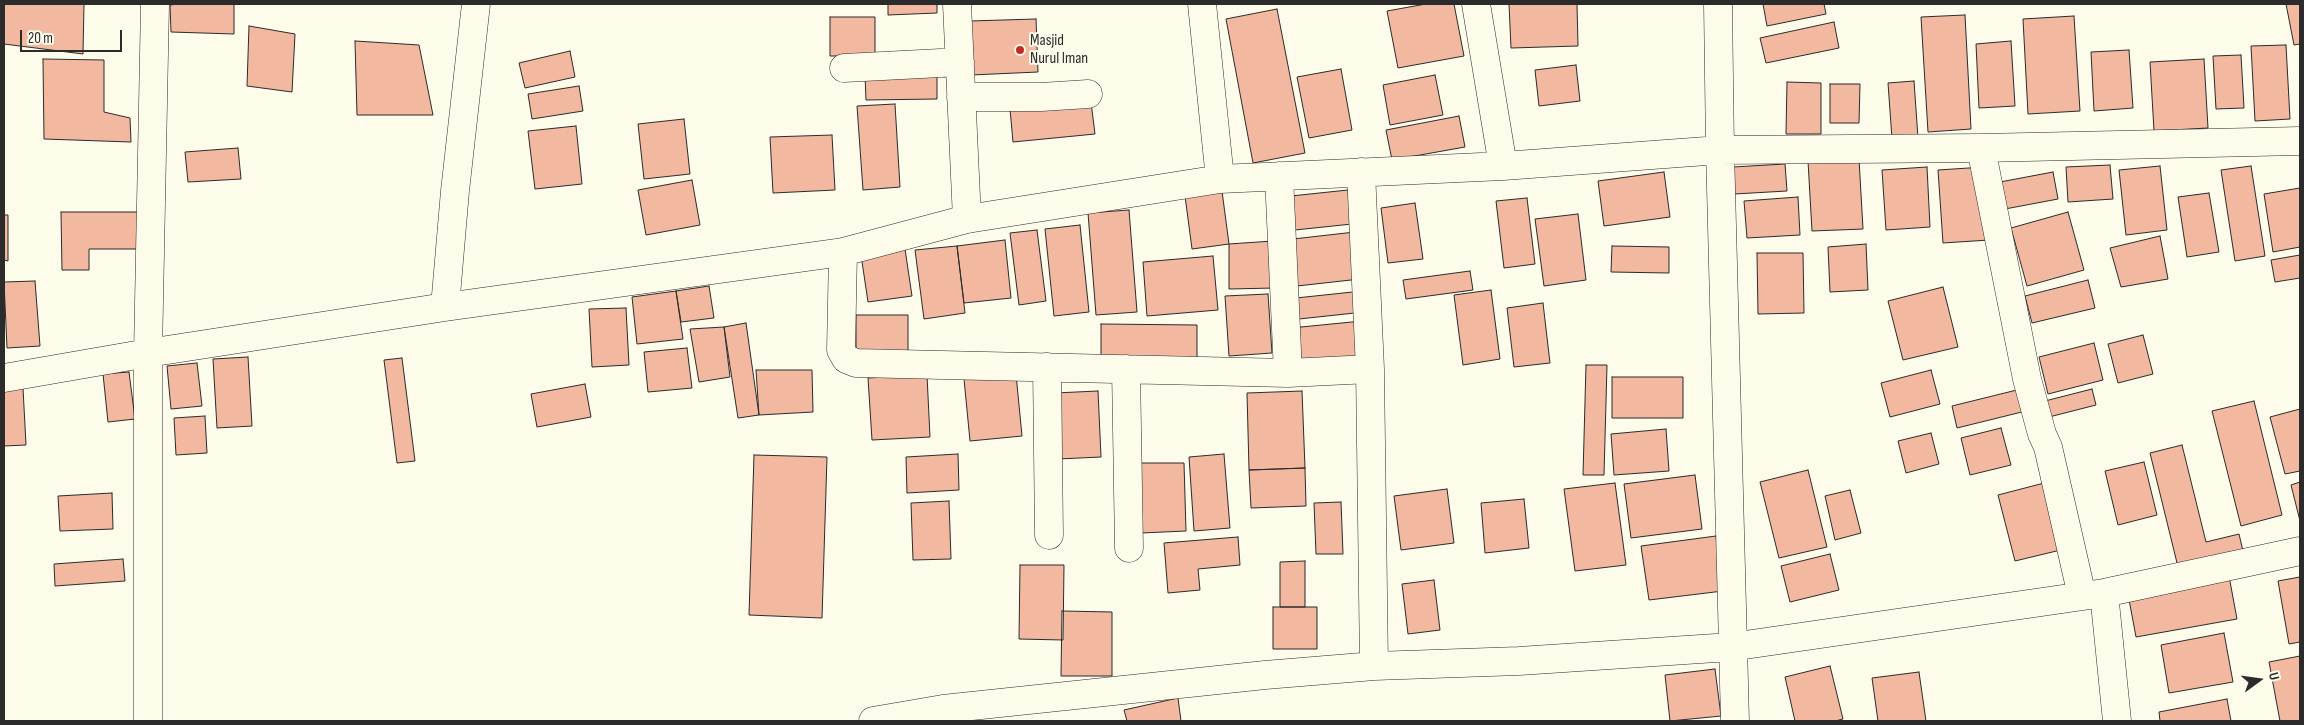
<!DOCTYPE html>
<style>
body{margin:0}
#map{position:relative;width:2304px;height:725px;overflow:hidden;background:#fdfbea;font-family:"Sofia Sans Condensed",sans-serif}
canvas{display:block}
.frame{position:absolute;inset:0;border:5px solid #2b2b2b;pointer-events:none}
.north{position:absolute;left:2234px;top:655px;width:50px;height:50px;-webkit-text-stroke:4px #fdfbea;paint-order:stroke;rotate:76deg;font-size:14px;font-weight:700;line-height:20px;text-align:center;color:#2b2b2b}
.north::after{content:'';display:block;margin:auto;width:18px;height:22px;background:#2b2b2b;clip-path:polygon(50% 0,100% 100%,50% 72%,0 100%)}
.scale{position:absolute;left:20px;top:30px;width:102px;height:22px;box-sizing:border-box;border:2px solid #2b2b2b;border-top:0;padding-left:6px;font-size:15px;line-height:18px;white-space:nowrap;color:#2b2b2b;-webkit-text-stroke:4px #fdfbea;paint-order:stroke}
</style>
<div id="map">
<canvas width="2304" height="725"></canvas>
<div class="frame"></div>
<div class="north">U</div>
<div class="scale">20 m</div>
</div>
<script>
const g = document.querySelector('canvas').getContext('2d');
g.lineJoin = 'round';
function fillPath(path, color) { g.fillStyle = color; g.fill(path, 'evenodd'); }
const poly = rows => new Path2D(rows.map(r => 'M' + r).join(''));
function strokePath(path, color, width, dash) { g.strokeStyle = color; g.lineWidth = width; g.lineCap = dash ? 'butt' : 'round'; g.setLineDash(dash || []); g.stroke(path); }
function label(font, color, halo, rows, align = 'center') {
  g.font = font + ' "Sofia Sans Condensed",sans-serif'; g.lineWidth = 4; g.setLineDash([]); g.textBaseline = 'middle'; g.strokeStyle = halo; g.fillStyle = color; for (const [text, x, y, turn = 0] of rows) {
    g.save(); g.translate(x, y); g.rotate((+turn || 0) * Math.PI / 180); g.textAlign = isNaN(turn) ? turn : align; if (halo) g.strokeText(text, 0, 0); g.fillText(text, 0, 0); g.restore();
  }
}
const building = poly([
 [4,4,84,4,83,54,4,44,4,4],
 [178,4,234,4,234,34,171,32,170,5,178,4],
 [888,4,937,4,937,13,888,15,888,4],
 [1426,4,1454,4,1464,56,1398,68,1387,11,1426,4],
 [1509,4,1577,4,1578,46,1511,48,1509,4],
 [1763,4,1824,4,1826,14,1767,26,1763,4],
 [2286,4,2300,4,2300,44,2294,45,2286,4],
 [1277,9,1305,153,1253,163,1226,19,1277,9],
 [1965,15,1971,129,1928,132,1921,17,1965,15],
 [2074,16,2080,111,2028,114,2023,19,2074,16],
 [830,17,875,17,875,56,830,56,830,17],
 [1036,19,1038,72,971,75,970,21,1036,19],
 [1834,22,1839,48,1766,63,1760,38,1834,22],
 [249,26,295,34,292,92,247,86,249,26],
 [355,41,419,45,433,115,357,115,355,41],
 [2011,41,2015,106,1979,108,1976,44,2011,41],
 [2286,45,2290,119,2255,121,2251,46,2286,45],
 [2129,50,2133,108,2094,111,2091,52,2129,50],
 [570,51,575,77,525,88,519,63,570,51],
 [2241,55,2244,108,2216,109,2213,56,2241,55],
 [43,59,104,60,104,112,130,118,131,142,44,139,43,59],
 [2204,59,2208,128,2154,131,2150,62,2204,59],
 [1576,65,1580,101,1539,106,1535,70,1576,65],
 [1341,69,1352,130,1309,138,1297,77,1341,69],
 [937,73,937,99,866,100,865,75,937,73],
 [1435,75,1443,115,1390,125,1383,85,1435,75],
 [1914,81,1918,138,1892,139,1888,83,1914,81],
 [1787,82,1821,83,1821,134,1786,134,1787,82],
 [1830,84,1860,84,1859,123,1830,123,1830,84],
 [579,86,583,111,532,119,528,94,579,86],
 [1091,102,1095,134,1013,142,1010,109,1091,102],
 [895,104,900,187,863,190,857,106,895,104],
 [1459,116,1465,147,1392,160,1386,130,1459,116],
 [684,119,690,174,644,179,638,124,684,119],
 [576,126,582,184,535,189,528,131,576,126],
 [832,135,835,190,773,193,770,137,832,135],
 [238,148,241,179,188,182,185,152,238,148],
 [1859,159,1863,229,1812,231,1808,161,1859,159],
 [1785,164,1787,191,1734,194,1733,167,1785,164],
 [2110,165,2113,199,2068,202,2066,167,2110,165],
 [2160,166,2167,230,2126,235,2119,170,2160,166],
 [2251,166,2265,256,2235,261,2221,170,2251,166],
 [1927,167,1930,227,1886,230,1882,170,1927,167],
 [1984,167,1989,240,1943,243,1938,170,1984,167],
 [1664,172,1670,217,1604,226,1598,181,1664,172],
 [2053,172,2058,199,2005,209,2000,182,2053,172],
 [692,180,700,225,646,235,638,190,692,180],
 [2300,188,2300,247,2273,252,2264,194,2300,188],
 [1348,190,1352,224,1295,230,1291,196,1348,190],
 [1222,191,1229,244,1192,249,1185,196,1222,191],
 [2209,193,2219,252,2187,257,2178,197,2209,193],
 [1798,197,1800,235,1747,238,1744,201,1798,197],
 [1527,198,1535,264,1504,268,1496,201,1527,198],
 [1415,203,1423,259,1388,263,1381,208,1415,203],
 [1129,210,1137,312,1096,315,1088,213,1129,210],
 [61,212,138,212,139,249,89,249,89,270,62,270,61,212],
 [2068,212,2084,270,2027,286,2011,228,2068,212],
 [1578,214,1586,280,1544,286,1535,219,1578,214],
 [4,215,8,215,8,261,4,260,4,215],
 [1080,225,1089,312,1054,316,1045,229,1080,225],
 [1037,230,1046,301,1019,305,1010,233,1037,230],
 [1355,232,1360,279,1297,286,1293,239,1355,232],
 [2160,236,2168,279,2121,287,2110,248,2160,236],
 [1005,240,1011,298,964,303,957,246,1005,240],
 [1273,241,1275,288,1229,289,1229,244,1273,241],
 [1866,244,1868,290,1830,292,1828,247,1866,244],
 [957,246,965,313,924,319,915,250,957,246],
 [1612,246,1669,247,1669,273,1611,272,1612,246],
 [905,249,912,296,868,302,861,255,905,249],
 [1757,253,1803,253,1804,313,1758,314,1757,253],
 [2300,255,2300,278,2275,282,2271,260,2300,255],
 [1213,256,1218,310,1147,316,1143,262,1213,256],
 [1470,271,1473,290,1406,299,1403,280,1470,271],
 [2088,280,2095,308,2032,323,2025,296,2088,280],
 [35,281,40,346,7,348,4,282,35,281],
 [709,286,714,318,681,322,676,291,709,286],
 [1943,287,1958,347,1903,360,1888,301,1943,287],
 [1491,290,1500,359,1463,365,1454,295,1491,290],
 [676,291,683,339,637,344,632,297,676,291],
 [1362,291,1364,312,1299,319,1296,298,1362,291],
 [1268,294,1272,353,1229,356,1225,296,1268,294],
 [1543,303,1550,363,1514,367,1507,308,1543,303],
 [626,308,629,365,592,367,589,309,626,308],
 [856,315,908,315,908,353,856,353,856,315],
 [1362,321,1366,356,1295,364,1291,328,1362,321],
 [746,323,759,415,738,418,724,327,746,323],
 [1101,324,1197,325,1197,359,1101,358,1101,324],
 [724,327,730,377,699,382,690,329,724,327],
 [2143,335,2153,374,2118,383,2108,344,2143,335],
 [2094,343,2103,380,2048,394,2039,357,2094,343],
 [687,348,692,388,648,392,644,352,687,348],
 [248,357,252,426,217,428,213,359,248,357],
 [402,358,415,461,397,463,384,360,402,358],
 [197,363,202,406,171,409,167,366,197,363],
 [1586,365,1607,365,1604,475,1583,475,1586,365],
 [756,370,812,370,813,412,759,415,756,370],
 [1931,370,1940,404,1890,417,1881,383,1931,370],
 [129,372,135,419,108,422,103,374,129,372],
 [1016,374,1022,436,970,441,964,379,1016,374],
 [927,375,930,437,872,440,868,378,927,375],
 [1612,377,1683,377,1683,418,1612,418,1612,377],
 [585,384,591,417,537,427,531,394,585,384],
 [2029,387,2034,409,1957,428,1952,406,2029,387],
 [4,388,23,388,26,445,4,446,4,388],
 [2092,389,2096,405,2049,417,2045,401,2092,389],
 [1098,391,1101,457,1058,459,1055,393,1098,391],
 [1302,391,1305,468,1249,470,1247,393,1302,391],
 [2254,401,2282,515,2241,526,2212,411,2254,401],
 [2300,409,2300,471,2285,474,2270,417,2300,409],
 [205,416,207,453,176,455,174,418,205,416],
 [2001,428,2011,465,1970,475,1961,438,2001,428],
 [1666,429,1669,471,1614,475,1611,434,1666,429],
 [1931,433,1939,464,1906,473,1898,441,1931,433],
 [2182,445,2206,542,2239,534,2243,551,2178,567,2150,453,2182,445],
 [958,454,959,490,907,493,906,457,958,454],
 [1224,454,1230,528,1194,531,1189,457,1224,454],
 [754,455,827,457,822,618,749,615,754,455],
 [2144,462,2157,515,2118,525,2105,471,2144,462],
 [1139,463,1184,463,1186,531,1141,533,1139,463],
 [1305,468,1306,506,1251,508,1249,470,1305,468],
 [1808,470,1827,547,1779,558,1760,482,1808,470],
 [1695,475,1702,529,1631,538,1624,484,1695,475],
 [2052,481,2069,548,2015,561,1998,495,2052,481],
 [2300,482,2300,521,2291,485,2300,482],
 [1615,483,1626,565,1575,571,1564,489,1615,483],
 [1447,489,1454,543,1401,550,1394,496,1447,489],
 [1850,490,1861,533,1835,540,1825,496,1850,490],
 [112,493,113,529,60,531,58,496,112,493],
 [1524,499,1529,548,1485,553,1481,503,1524,499],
 [949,501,951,559,913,560,911,503,949,501],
 [1341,502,1343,554,1316,554,1314,503,1341,502],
 [1716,536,1723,591,1649,600,1641,546,1716,536],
 [1238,537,1240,565,1198,569,1200,590,1168,593,1164,543,1238,537],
 [1830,554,1839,590,1790,602,1781,566,1830,554],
 [123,559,125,581,55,586,54,564,123,559],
 [1305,561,1305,607,1280,607,1280,562,1305,561],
 [1020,565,1064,565,1063,640,1019,639,1020,565],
 [2229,576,2237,619,2136,637,2128,594,2229,576],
 [2300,577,2300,642,2289,644,2278,581,2300,577],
 [1434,580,1440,630,1408,634,1402,584,1434,580],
 [1273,607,1317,607,1317,649,1273,649,1273,607],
 [1062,611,1112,612,1112,676,1061,676,1062,611],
 [2224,633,2233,682,2169,693,2161,645,2224,633],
 [2300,656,2300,721,2280,721,2269,662,2300,656],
 [1830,666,1843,719,1835,721,1795,721,1785,677,1830,666],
 [1715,669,1721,716,1670,721,1665,675,1715,669],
 [1919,672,1926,721,1878,721,1872,678,1919,672],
 [1178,698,1181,721,1127,721,1124,710,1178,698],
 [2227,699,2231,721,2160,721,2159,712,2227,699]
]);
fillPath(building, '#f2b8a0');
strokePath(building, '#2b2b2b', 1);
const minor = poly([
 [957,4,967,219],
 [1202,4,1220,179],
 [1476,4,1503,166],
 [1718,4,1720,150,1735,721],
 [844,68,960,62],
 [961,97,1041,97,1088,94],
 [1981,148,2027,379,2042,434,2048,447,2082,596],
 [1361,172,1370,369,1374,666],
 [1279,176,1288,373],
 [843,252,841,350,846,359,856,363,1288,373,1370,369],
 [445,307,455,191,476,4],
 [1047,367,1049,535],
 [1126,369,1129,548],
 [4,378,148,353,445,307,843,252,967,219,1220,179,1503,166,1720,150,1981,148,2300,141],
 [148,721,148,353,155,4],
 [873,721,943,709,1265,675,1374,666,1519,661,1731,647,2104,593],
 [2117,721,2104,593,2300,551]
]);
strokePath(minor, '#2b2b2b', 29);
strokePath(minor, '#fdfbea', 28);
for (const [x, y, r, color] of [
 [1020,50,5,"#c62828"]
]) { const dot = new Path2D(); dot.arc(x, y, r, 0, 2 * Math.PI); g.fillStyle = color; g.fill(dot); strokePath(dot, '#fdfbea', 2); }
label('16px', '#2b2b2b', '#fdfbea', [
 ["Masjid",1030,41],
 ["Nurul Iman",1030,59]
], 'left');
</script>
